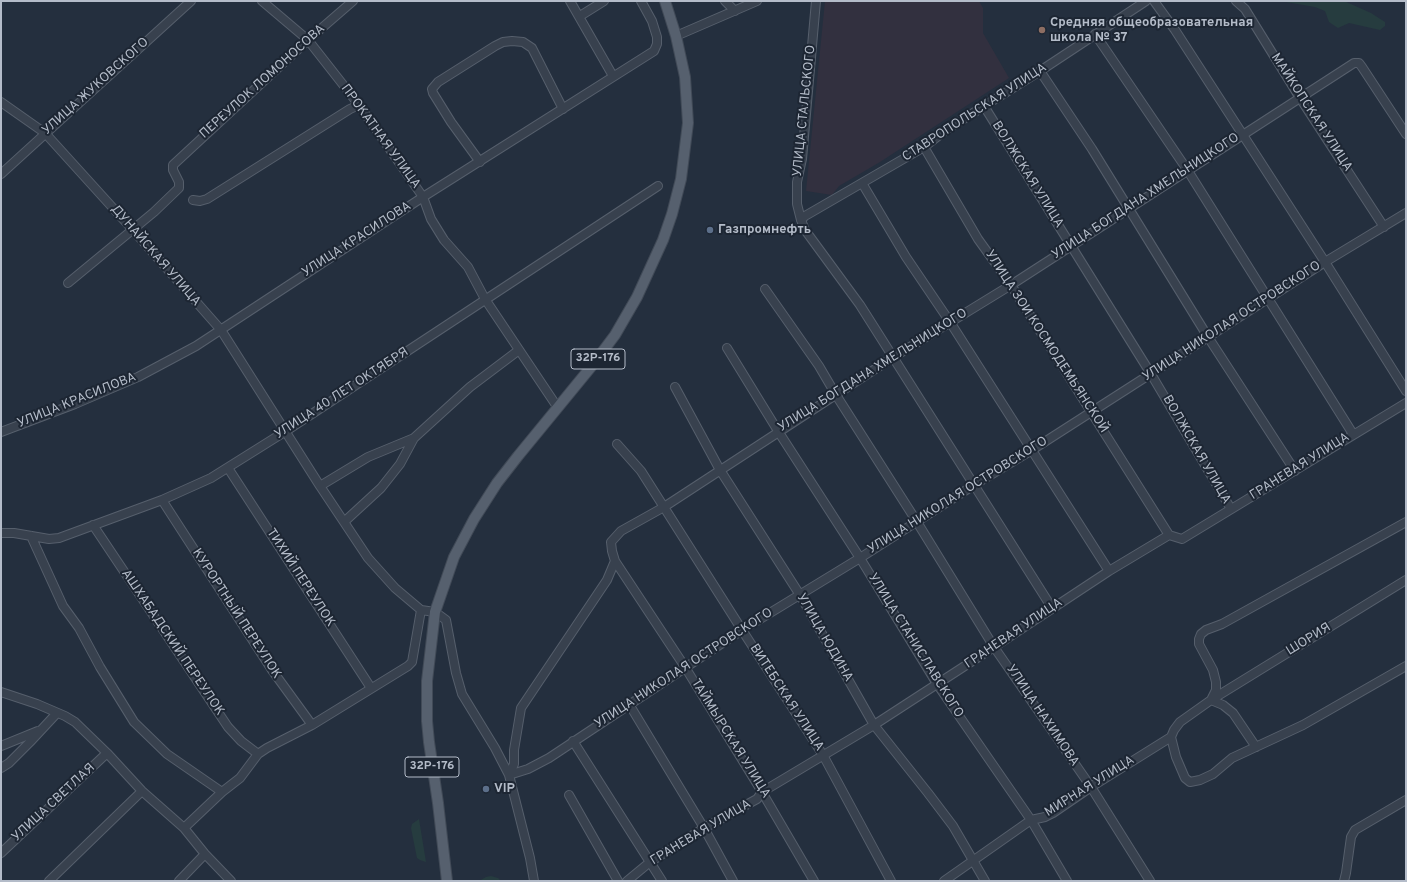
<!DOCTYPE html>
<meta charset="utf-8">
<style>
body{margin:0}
#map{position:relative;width:1407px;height:882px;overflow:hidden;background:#242f3e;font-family:Overpass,sans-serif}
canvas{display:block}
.frame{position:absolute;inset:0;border:2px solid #b4bcc9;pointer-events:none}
</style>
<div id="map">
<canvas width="1407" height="882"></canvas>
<div class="frame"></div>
</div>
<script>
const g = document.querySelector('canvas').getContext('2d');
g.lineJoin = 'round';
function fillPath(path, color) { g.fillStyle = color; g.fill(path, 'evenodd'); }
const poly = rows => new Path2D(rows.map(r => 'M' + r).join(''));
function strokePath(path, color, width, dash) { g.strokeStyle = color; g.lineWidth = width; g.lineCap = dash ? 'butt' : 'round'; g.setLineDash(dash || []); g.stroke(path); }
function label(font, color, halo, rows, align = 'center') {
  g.font = font + ' Overpass,sans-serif'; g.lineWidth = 4; g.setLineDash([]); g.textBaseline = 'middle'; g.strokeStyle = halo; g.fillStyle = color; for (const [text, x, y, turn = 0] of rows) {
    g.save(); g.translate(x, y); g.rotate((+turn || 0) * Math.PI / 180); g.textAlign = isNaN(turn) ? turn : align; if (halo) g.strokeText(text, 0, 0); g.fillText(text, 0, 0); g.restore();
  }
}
fillPath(poly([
 [825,1,979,1,983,8,983,33,1009,78,880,162,839,186,832,195,806,191]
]), '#32303f');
fillPath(poly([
 [1280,1,1344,1,1371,13,1385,22,1385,26,1380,30,1349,23,1338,28,1329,22,1325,11,1315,7],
 [419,819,426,862,420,860,417,858,411,828,412,824],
 [491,876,498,878,501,881,479,881,486,877]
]), '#263c3f');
const minor = poly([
 [262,1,308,40,359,105,423,197,431,219,444,240,468,267,485,299,558,408],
 [570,1,613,76],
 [725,1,735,11],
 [816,1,802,159,797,182,797,204,801,220,805,230,860,305,1052,608],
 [1154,1,1175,30,1243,135,1325,262,1406,391],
 [1236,1,1245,9,1300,98,1384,227],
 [580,16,604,1],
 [1095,34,1188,171,1353,434],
 [676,36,757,1],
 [1040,71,1092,149,1208,337,1295,471],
 [1,102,45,133,132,229,221,330,320,486,368,558,395,588,421,610,435,612,446,620,456,673,462,694,495,748,509,775,530,858,534,881],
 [984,106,1151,374,1231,509],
 [924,147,978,239,1011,285,1169,535],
 [480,162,451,122,433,93,432,89,438,82,495,46,503,42,512,41,523,42,532,48,563,109],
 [1,174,191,1],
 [862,183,906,257,950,322,1109,571],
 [193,200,200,201,207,199,350,109,359,105],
 [801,220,805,216,924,147,946,130,1040,71,1146,1],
 [68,283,154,212,179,188,179,182,173,170,173,165,308,40,353,1],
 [765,289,819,366,836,395,917,522,994,647,1091,787,1150,881],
 [727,348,778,431,860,558,937,684,1031,820,1067,881],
 [675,387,720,470,800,595,874,725,928,793,953,826,985,881],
 [1,432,75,404,138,377,196,346,423,197,654,51,657,44,657,37,652,21,641,1],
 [617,444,641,471,742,630,823,755,891,881],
 [228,468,371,688],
 [320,486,368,457,414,438],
 [162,500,272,670,312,725],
 [344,522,381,488,400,464,414,438,470,387,519,350],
 [93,525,228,727,241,741,258,754],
 [1,533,14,533,49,539,59,538,162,500,211,478,286,431,658,186],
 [31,536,63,606,79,628,100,667,134,722,167,754,222,792],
 [615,561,685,667,762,792,814,881],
 [1,692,37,704,65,716,75,722,107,753,142,791,184,828,205,854,231,881],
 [1211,700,1216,690,1216,682,1213,670,1199,644,1199,639,1201,634,1206,630,1222,624,1406,522],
 [1211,700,1223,705,1233,713,1256,747],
 [629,704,704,828,733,881],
 [1171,737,1176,757,1185,778,1190,782,1200,780,1213,774,1232,758,1303,725,1406,666],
 [573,741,662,881],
 [1,746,38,731],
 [1,768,9,763,30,742,57,713],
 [509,775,514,764,514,750,521,708,607,580,615,561,612,551,611,542,621,531,664,507,892,358,1011,285,1354,63,1359,63,1362,67,1406,134],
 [509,775,528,769,549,758,742,630,860,558,974,485,1032,450,1325,262,1406,213],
 [569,795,618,881],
 [184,828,222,792,240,778,258,754,267,748,312,725,408,666,412,662,421,610],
 [1,853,107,753],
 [49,881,142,791],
 [179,881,205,854],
 [627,881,650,862,704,828,757,799,762,792,874,725,994,647,1109,571,1169,535,1182,539,1406,403],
 [944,881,1031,820,1045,817,1053,813,1091,787,1171,737,1174,730,1180,722,1211,700,1406,580],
 [1344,881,1346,873,1351,837,1355,830,1406,800]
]);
const major = poly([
 [447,881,438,803,429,742,427,721,427,681,435,612,454,557,474,519,497,483,518,456,591,367,615,335,637,297,663,240,672,214,681,179,688,123,685,77,676,36,665,1]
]);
strokePath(minor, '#565f6c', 10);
strokePath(major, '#414a57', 12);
strokePath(minor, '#38414e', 8);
strokePath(major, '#56606e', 10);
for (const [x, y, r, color] of [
 [1042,30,4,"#8d6e63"],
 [710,230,4,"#5c6f8a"],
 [486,789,4,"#5c6f8a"]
]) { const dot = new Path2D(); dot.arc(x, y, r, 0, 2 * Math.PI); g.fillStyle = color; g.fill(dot); strokePath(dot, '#1d2633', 1.5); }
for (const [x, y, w] of [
 [598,359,54],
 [432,767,54]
]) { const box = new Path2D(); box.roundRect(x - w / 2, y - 10, w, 20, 3); g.fillStyle = '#1d2633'; g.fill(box); strokePath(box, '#b4bcc9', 1); }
label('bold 12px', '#b4bcc9', null, [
 ["32Р-176",598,359],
 ["32Р-176",432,767]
]);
label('bold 13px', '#b4bcc9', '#1d2633', [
 ["Средняя общеобразовательная",1050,23],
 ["школа № 37",1050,38],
 ["Газпромнефть",718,230],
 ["VIP",494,789]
], 'left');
label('13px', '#b4bcc9', '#1d2633', [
 ["ПЕРЕУЛОК ЛОМОНОСОВА",263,82,-42],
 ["УЛИЦА ЖУКОВСКОГО",96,87,-42],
 ["УЛИЦА СТАЛЬСКОГО",805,111,-84],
 ["СТАВРОПОЛЬСКАЯ УЛИЦА",975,113,-33],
 ["МАЙКОПСКАЯ УЛИЦА",1311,113,57],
 ["ПРОКАТНАЯ УЛИЦА",380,137,54],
 ["ВОЛЖСКАЯ УЛИЦА",1027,175,58],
 ["УЛИЦА БОГДАНА ХМЕЛЬНИЦКОГО",1146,197,-33],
 ["УЛИЦА КРАСИЛОВА",357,240,-33],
 ["ДУНАЙСКАЯ УЛИЦА",155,256,49],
 ["УЛИЦА НИКОЛАЯ ОСТРОВСКОГО",1232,322,-33],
 ["УЛИЦА ЗОИ КОСМОДЕМЬЯНСКОЙ",1046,342,57],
 ["УЛИЦА БОГДАНА ХМЕЛЬНИЦКОГО",873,371,-32],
 ["УЛИЦА 40 ЛЕТ ОКТЯБРЯ",342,394,-33],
 ["УЛИЦА КРАСИЛОВА",77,401,-22],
 ["ВОЛЖСКАЯ УЛИЦА",1196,450,60],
 ["ГРАНЕВАЯ УЛИЦА",1300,467,-32],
 ["УЛИЦА НИКОЛАЯ ОСТРОВСКОГО",958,496,-32],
 ["ТИХИЙ ПЕРЕУЛОК",300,578,57],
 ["КУРОРТНЫЙ ПЕРЕУЛОК",236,614,57],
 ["ГРАНЕВАЯ УЛИЦА",1014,634,-34],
 ["УЛИЦА ЮДИНА",824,638,60],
 ["ШОРИЯ",1309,640,-32],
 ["АШХАБАДСКИЙ ПЕРЕУЛОК",172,643,56],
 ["УЛИЦА СТАНИСЛАВСКОГО",915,646,58],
 ["УЛИЦА НИКОЛАЯ ОСТРОВСКОГО",684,669,-33],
 ["ВИТЕБСКАЯ УЛИЦА",786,698,57],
 ["УЛИЦА НАХИМОВА",1042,716,56],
 ["ТАЙМЫРСКАЯ УЛИЦА",730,739,58],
 ["МИРНАЯ УЛИЦА",1090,787,-32],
 ["УЛИЦА СВЕТЛАЯ",54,803,-43],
 ["ГРАНЕВАЯ УЛИЦА",701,833,-31]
]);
</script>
